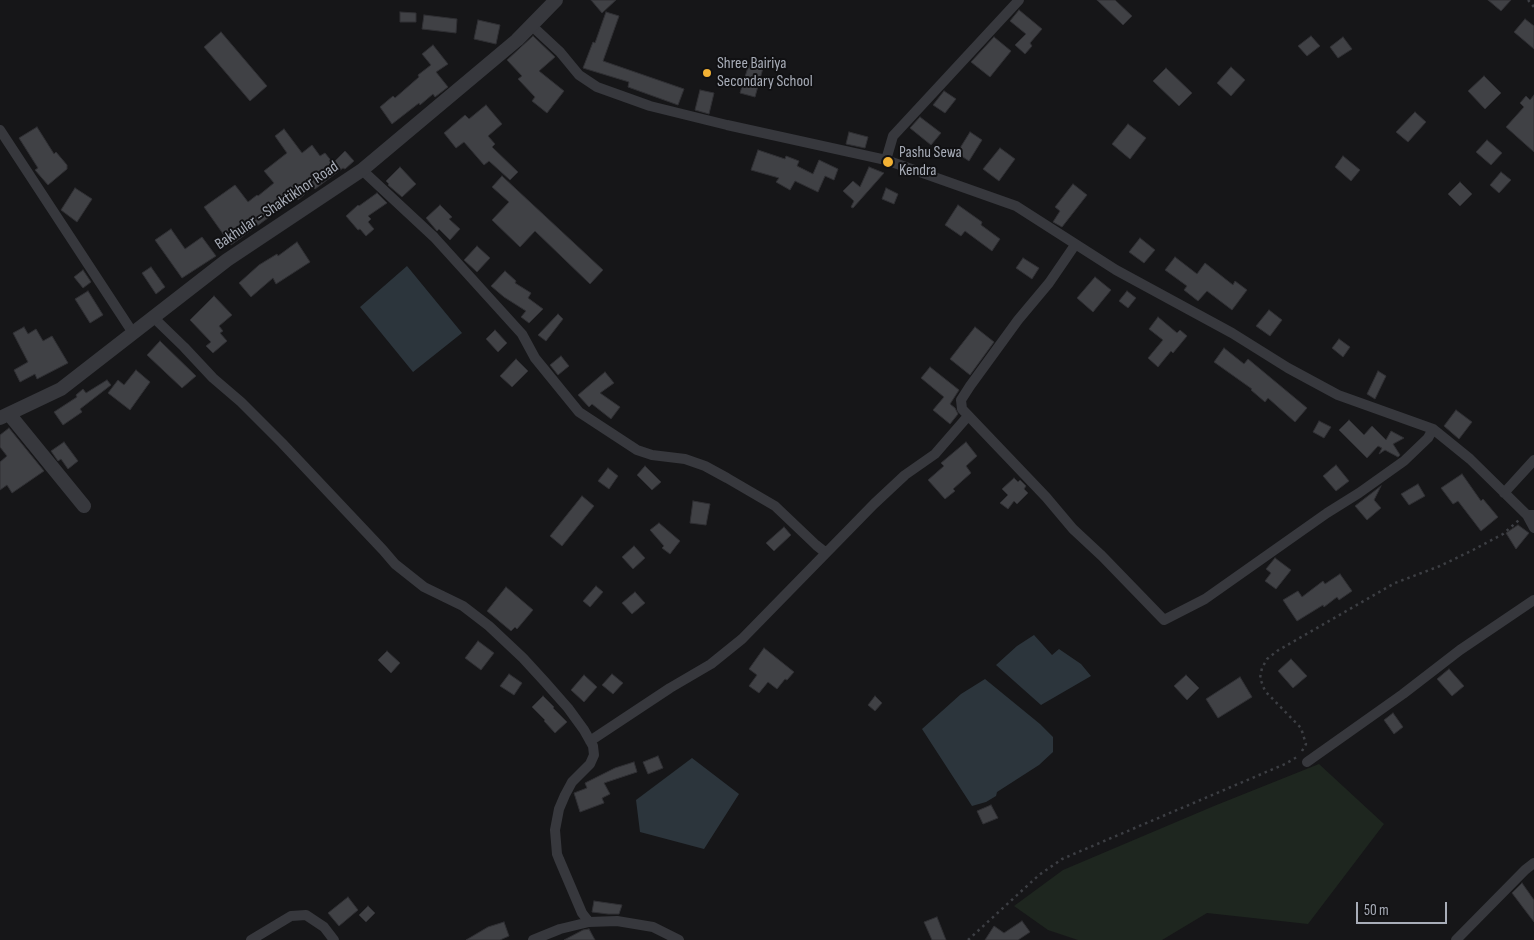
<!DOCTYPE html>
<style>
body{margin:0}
#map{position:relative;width:1534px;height:940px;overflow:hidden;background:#161618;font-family:"Sofia Sans Condensed",sans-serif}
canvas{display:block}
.scale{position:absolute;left:1356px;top:902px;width:91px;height:22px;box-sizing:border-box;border:2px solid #a8adb8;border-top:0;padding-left:6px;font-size:15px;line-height:18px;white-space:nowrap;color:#a8adb8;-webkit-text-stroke:4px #111113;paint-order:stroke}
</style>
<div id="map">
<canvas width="1534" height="940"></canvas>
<div class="scale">50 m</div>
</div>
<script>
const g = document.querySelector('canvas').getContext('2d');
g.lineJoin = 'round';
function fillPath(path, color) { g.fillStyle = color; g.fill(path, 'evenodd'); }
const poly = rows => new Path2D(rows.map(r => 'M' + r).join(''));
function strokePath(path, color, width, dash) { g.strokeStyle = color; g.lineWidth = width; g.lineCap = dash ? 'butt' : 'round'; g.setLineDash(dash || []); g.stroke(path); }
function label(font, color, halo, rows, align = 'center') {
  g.font = font + ' "Sofia Sans Condensed",sans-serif'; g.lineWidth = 4; g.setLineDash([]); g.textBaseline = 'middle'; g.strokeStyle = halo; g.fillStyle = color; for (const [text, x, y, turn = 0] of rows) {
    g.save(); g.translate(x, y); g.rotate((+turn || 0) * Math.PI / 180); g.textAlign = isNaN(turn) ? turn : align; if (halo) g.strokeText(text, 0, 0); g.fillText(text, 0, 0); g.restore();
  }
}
fillPath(poly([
 [1319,764,1384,824,1308,924,1207,913,1162,940,1078,940,1048,930,1014,906,1063,870,1214,806]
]), '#1e261f');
fillPath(poly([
 [407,266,462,333,413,372,360,307],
 [1034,635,1052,655,1059,649,1081,664,1091,676,1041,705,996,665,1017,646],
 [985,679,1040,724,1053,737,1053,752,1039,765,997,792,996,796,986,802,972,806,922,729,961,694],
 [692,758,739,794,704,849,640,832,636,800]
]), '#2c353c');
const building = poly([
 [591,0,616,0,602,13,591,0],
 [1097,0,1115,0,1132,16,1123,25,1097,0],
 [1488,0,1511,0,1501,11,1488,0],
 [1019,10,1042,29,1030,43,1032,46,1025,54,1015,45,1026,34,1010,21,1019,10],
 [400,12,416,13,416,22,400,22,400,12],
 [606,12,619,16,603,61,684,89,678,105,628,87,629,82,583,68,593,42,595,43,606,12],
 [424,15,457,19,456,33,422,29,424,15],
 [1525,19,1534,26,1534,49,1514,32,1525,19],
 [478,20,500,25,496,44,474,39,478,20],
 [221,32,267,86,250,101,204,47,221,32],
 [533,36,555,57,539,71,564,91,547,113,532,101,535,97,518,79,522,76,507,60,533,36],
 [1311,36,1320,46,1307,56,1298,46,1311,36],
 [994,37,1011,51,990,77,971,62,994,37],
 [1343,37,1352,49,1338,58,1330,47,1343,37],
 [433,45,448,64,436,72,448,87,435,97,433,94,420,105,419,103,392,124,380,107,393,96,395,98,419,77,418,75,431,65,422,54,433,45],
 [749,64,763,68,755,97,740,93,749,64],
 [1231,67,1245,80,1231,96,1217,83,1231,67],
 [1166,68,1192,93,1179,106,1153,81,1166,68],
 [1484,76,1501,93,1485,109,1468,91,1484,76],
 [700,90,714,93,709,114,695,110,700,90],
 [944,91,956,99,945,113,933,105,944,91],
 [1534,95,1534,152,1506,127,1524,107,1520,103,1526,96,1530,100,1534,95],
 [486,105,502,124,488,136,495,144,492,147,518,172,510,180,489,161,484,165,464,142,456,148,444,133,465,115,469,119,486,105],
 [1415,112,1426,122,1408,142,1396,132,1415,112],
 [920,117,941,133,931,145,910,128,920,117],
 [1128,124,1146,138,1130,159,1112,144,1128,124],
 [37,127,54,154,56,152,67,165,67,169,48,185,35,170,38,168,19,138,37,127],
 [284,129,302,153,312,145,320,156,325,153,333,163,345,151,354,161,345,169,343,168,315,189,313,187,298,200,295,196,272,215,231,245,204,207,235,185,248,202,257,195,258,196,274,183,264,171,287,153,275,136,284,129],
 [849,132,868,137,865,148,846,144,849,132],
 [970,132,982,140,969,161,957,153,970,132],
 [1487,140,1502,153,1491,165,1476,152,1487,140],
 [1000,148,1015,159,999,181,983,169,1000,148],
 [758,150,785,159,786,156,799,161,797,166,813,174,819,160,838,169,834,180,825,176,818,192,795,181,790,190,776,182,779,178,751,170,758,150],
 [1343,156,1360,170,1351,181,1335,167,1343,156],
 [400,167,416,184,402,197,388,185,389,184,386,181,400,167],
 [869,167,884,173,853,208,851,207,854,201,843,191,853,181,860,187,869,167],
 [1501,172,1511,180,1499,193,1490,185,1501,172],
 [502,176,603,270,590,284,535,231,520,247,492,220,509,202,492,187,502,176],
 [1460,182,1472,194,1460,206,1448,194,1460,182],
 [1073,184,1087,195,1062,227,1053,222,1060,211,1055,207,1073,184],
 [75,188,92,199,77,222,61,210,75,188],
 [886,188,898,194,894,204,882,199,886,188],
 [377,193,387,203,368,216,371,219,368,222,374,229,366,236,360,229,358,230,346,216,358,205,359,206,377,193],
 [440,205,452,217,449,219,460,229,450,240,439,229,437,231,426,218,440,205],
 [958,205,982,222,981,225,1000,239,992,251,965,231,961,236,945,225,958,205],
 [171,229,185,249,202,237,216,256,182,278,155,240,171,229],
 [1140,238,1155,250,1144,263,1129,252,1140,238],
 [297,242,310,262,276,284,273,278,251,297,239,283,259,265,277,254,278,256,297,242],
 [477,246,490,258,477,272,464,260,477,246],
 [1175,257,1197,274,1205,263,1233,285,1235,281,1247,290,1232,310,1207,291,1198,301,1184,290,1187,286,1165,270,1175,257],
 [1023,258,1039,268,1032,279,1016,268,1023,258],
 [151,267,165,287,156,294,142,273,151,267],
 [83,270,91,282,83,288,74,277,83,270],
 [505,271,516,281,515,283,531,293,528,298,543,309,529,323,521,317,526,311,504,297,491,286,505,271],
 [1095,277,1111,290,1093,312,1077,298,1095,277],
 [88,291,103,315,90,323,75,299,88,291],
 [1127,291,1136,298,1128,308,1119,301,1127,291],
 [214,296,232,315,219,326,223,331,220,333,227,341,213,353,206,346,211,342,190,320,214,296],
 [1269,310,1282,320,1270,336,1256,326,1269,310],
 [558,314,563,319,546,341,538,335,558,314],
 [1158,317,1177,333,1180,330,1187,336,1173,353,1171,351,1158,367,1148,358,1163,340,1149,329,1158,317],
 [24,327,28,334,36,329,43,341,52,336,68,363,37,379,35,374,20,382,14,370,28,362,13,333,24,327],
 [975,327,994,342,970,375,950,359,975,327],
 [495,330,507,343,498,352,486,339,495,330],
 [1339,339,1350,347,1343,357,1332,348,1339,339],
 [160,341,196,376,182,388,147,355,160,341],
 [1224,348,1244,364,1248,359,1307,408,1295,422,1268,398,1265,402,1251,390,1252,389,1214,362,1224,348],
 [561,356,569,366,558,375,550,365,561,356],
 [516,359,528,371,512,387,500,376,516,359],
 [930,367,959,390,950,404,955,408,958,414,950,424,933,410,944,397,921,378,930,367],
 [136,370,150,382,130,410,108,393,118,380,124,385,136,370],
 [1378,371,1386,376,1375,399,1367,394,1378,371],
 [605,372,614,383,600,393,620,407,611,419,592,404,589,407,578,395,605,372],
 [107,380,111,385,80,409,82,412,63,425,54,412,77,397,76,395,83,389,86,393,107,380],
 [1456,410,1472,422,1459,439,1444,426,1456,410],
 [1349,420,1364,435,1372,426,1386,440,1391,431,1404,438,1393,444,1400,455,1398,457,1385,450,1379,454,1382,448,1378,446,1367,458,1339,430,1349,420],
 [1319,421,1331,427,1324,438,1313,432,1319,421],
 [9,428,44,471,12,493,7,485,0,490,0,462,7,456,0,447,0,435,9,428],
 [64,442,78,461,68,469,61,459,58,461,51,451,64,442],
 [966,442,977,456,966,466,971,473,953,489,955,491,945,499,928,480,944,466,941,463,966,442],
 [1336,465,1349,481,1336,491,1323,476,1336,465],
 [645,466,661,482,652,490,637,475,645,466],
 [608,468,618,476,609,489,598,481,608,468],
 [1462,474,1481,501,1483,499,1498,517,1481,531,1458,501,1453,504,1441,488,1462,474],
 [1014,478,1018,482,1020,480,1026,486,1024,489,1028,493,1017,504,1014,501,1008,509,1000,503,1008,495,1002,489,1014,478],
 [1418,484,1425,496,1409,505,1401,494,1418,484],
 [1381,486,1374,500,1381,508,1367,520,1355,506,1381,486],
 [582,496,594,506,562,546,550,536,582,496],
 [693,501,710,504,706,525,690,523,693,501],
 [659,523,680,541,670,554,662,548,664,546,650,530,659,523],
 [1518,525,1529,533,1516,549,1506,533,1518,525],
 [784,527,791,535,774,551,766,543,784,527],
 [634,546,645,558,633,569,622,557,634,546],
 [1275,558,1291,570,1276,589,1265,581,1271,573,1266,569,1275,558],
 [1340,574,1352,591,1339,600,1337,597,1324,607,1323,605,1297,621,1283,600,1298,591,1302,597,1323,581,1325,584,1340,574],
 [596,586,603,592,590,607,583,601,596,586],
 [506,587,533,610,517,629,515,627,511,631,487,611,506,587],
 [635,592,645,603,632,614,622,603,635,592],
 [478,641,494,653,481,670,465,658,478,641],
 [764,648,794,672,787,680,785,679,777,689,768,682,759,693,749,686,757,675,749,669,764,648],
 [387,651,400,663,391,673,378,660,387,651],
 [1291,659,1307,676,1293,688,1278,671,1291,659],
 [1449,669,1464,686,1452,696,1437,679,1449,669],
 [509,674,522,683,514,695,500,686,509,674],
 [612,674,623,683,613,694,602,685,612,674],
 [584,675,597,687,584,702,571,690,584,675],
 [1186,675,1199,688,1187,700,1174,686,1186,675],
 [1240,677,1252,697,1218,718,1206,699,1240,677],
 [543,696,554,707,553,708,567,722,555,733,544,721,545,720,532,707,543,696],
 [875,696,882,703,875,711,868,705,875,696],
 [1393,713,1403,727,1394,734,1384,720,1393,713],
 [658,756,663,768,648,774,643,762,658,756],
 [634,762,637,772,604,783,610,794,602,798,604,803,580,812,574,793,587,788,585,783,615,768,634,762],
 [991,805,998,818,983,824,977,811,991,805],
 [1522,883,1534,900,1534,922,1512,893,1522,883],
 [348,897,358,910,339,926,328,913,348,897],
 [594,901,622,905,619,914,608,914,592,912,594,901],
 [368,906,375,913,366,922,359,915,368,906],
 [937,917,946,940,932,940,924,922,937,917],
 [1022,921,1030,932,1018,940,985,940,994,926,1004,933,1022,921],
 [504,922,509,936,500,940,466,940,488,927,504,922],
 [589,929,595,940,564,940,583,930,589,929]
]);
fillPath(building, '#404145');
strokePath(building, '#303034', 1);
strokePath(poly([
 [1528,0,1534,7],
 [1302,751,1306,744,1301,728,1265,691,1260,678,1262,668,1267,659,1277,651,1395,583,1440,566,1473,550,1503,534,1519,520],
 [968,940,1039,875,1062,859,1285,764,1297,757]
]), '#3d3f44', 2.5, [2.5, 4]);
strokePath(poly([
 [531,25,560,52,579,75,597,87,650,106,727,125,886,160,1016,206,1116,270,1232,333,1288,368,1338,395,1433,429,1470,459,1527,515,1534,515],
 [0,130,133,333],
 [886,160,893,136,1019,0],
 [362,170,434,237,522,334,535,358,579,412,637,450,652,455,685,459,705,466,727,478,775,506,816,545,826,553],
 [1075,245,1049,283,1018,320,970,386,961,400,962,409,1046,497,1073,529,1102,556,1164,620,1205,599,1327,513,1359,493,1404,461,1428,438,1433,429],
 [153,317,184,347,213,378,241,402,282,443,383,550,395,564,424,587,463,606,489,626,523,658,545,682,568,708,584,730,593,746,594,755,590,764,572,782,565,795,559,809,555,830,557,854,559,859,582,913,589,922],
 [1504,493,1534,460],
 [1527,515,1534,528],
 [590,741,670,688,711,664,742,639,874,504,905,475,935,454,968,416],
 [1307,762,1403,694,1460,650,1534,600],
 [251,940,291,916,306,915,324,927,334,940],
 [533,940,560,929,589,922,617,921,653,927,679,940],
 [1456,940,1525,870,1534,863]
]), '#37383d', 10);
strokePath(poly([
 [9,414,84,506],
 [0,418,61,389,227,260,362,170,517,40,556,0]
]), '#37383d', 14);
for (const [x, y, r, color] of [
 [707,73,5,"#f2b134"],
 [888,162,6,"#f2b134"]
]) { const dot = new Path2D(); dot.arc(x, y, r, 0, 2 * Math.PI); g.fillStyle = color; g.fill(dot); strokePath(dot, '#111113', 2); }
label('16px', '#a8adb8', '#111113', [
 ["Shree Bairiya",717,64],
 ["Secondary School",717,82],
 ["Pashu Sewa",899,153],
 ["Kendra",899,171]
], 'left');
label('16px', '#a8adb8', '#111113', [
 ["Bakhular - Shaktikhor Road",277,206,-34]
]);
</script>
